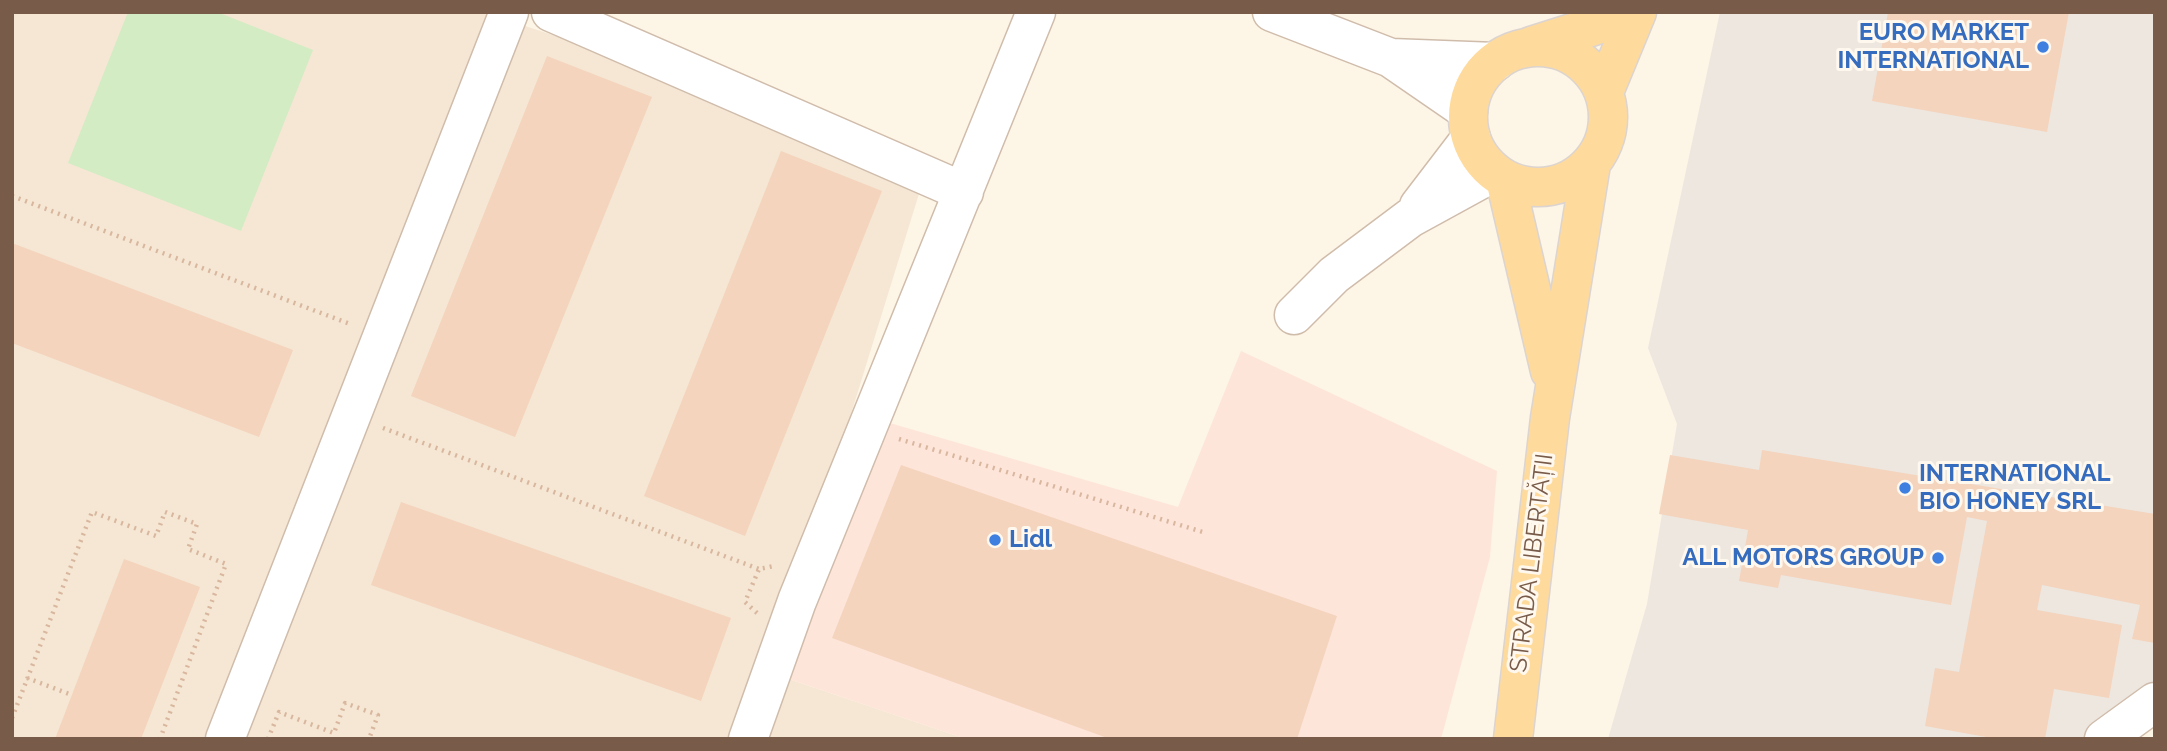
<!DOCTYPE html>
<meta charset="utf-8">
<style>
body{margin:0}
#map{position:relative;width:2167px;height:751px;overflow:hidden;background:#fdf5e6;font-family:Raleway,sans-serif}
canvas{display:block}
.frame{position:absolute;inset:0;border:14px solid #785b49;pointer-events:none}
</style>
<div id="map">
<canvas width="2167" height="751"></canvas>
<div class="frame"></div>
</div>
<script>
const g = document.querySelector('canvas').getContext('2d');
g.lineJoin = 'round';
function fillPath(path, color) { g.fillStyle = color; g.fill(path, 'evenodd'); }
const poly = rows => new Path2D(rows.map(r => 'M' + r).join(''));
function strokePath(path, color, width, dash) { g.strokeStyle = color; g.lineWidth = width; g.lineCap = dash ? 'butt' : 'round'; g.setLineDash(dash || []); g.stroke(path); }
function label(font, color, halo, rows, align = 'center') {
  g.font = font + ' Raleway,sans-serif'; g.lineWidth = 6; g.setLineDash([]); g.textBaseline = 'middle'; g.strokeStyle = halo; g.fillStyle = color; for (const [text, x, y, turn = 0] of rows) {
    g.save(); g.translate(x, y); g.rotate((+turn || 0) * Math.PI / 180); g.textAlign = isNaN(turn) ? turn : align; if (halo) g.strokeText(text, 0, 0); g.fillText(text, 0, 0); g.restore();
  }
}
fillPath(poly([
 [12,12,482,12,930,158,771,673,966,739,12,739]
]), '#f5e7d4');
fillPath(poly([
 [1241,351,1497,471,1490,557,1441,739,966,739,771,673,852,412,1178,507]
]), '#fee5da');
fillPath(poly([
 [1720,12,2155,12,2155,687,2084,739,1608,739,1647,604,1677,424,1648,348]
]), '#ede7e0');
fillPath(poly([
 [128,12,217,12,313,50,241,231,68,163]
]), '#d3ecc4');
fillPath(poly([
 [1888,12,2069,12,2047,132,1872,101],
 [547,56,652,97,515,437,411,396],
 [781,151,882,191,745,536,644,496],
 [12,243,293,350,259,437,12,343],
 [1762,450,2155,514,2155,643,2132,639,2140,605,2042,585,2037,610,2122,625,2109,698,2054,689,2045,739,1997,739,1925,726,1935,668,1959,672,1987,521,1967,517,1951,605,1781,575,1778,588,1739,581,1748,530,1659,514,1670,455,1759,470],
 [901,465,1337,616,1297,739,1110,739,832,638],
 [401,502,731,618,701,701,371,585],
 [124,559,200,587,141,739,55,739]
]), '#f4d4bd');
const minor = poly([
 [551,12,964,192],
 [1272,12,1391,58,1468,111],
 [1391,58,1495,62],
 [1419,206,1471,138],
 [1294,315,1334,275,1410,218,1494,172],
 [225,739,509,12],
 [748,739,797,601,1036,12],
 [2104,739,2155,702]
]);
const major = poly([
 [1531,46,1594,26,1611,12],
 '1468 117a70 70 0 1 1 140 0a70 70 0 1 1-140 0Z',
 [1604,92,1637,12],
 [1505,179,1550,371],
 [1513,739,1550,418,1591,164]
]);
strokePath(minor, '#d0bcab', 41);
strokePath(major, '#dcd4d0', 41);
strokePath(poly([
 [12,196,350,324],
 [383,428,759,569],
 [899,439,1206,533],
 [757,613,745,602,759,569,774,566],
 [27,678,72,695],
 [12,718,92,512,156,536,165,512,197,524,188,549,226,564,160,739],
 [268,739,279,712,334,733,345,703,378,715,369,739]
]), '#d9b79f', 4.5, [2, 5]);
strokePath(minor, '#fff', 38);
strokePath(major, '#fedb9d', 38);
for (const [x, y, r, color] of [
 [2043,47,7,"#3f7fe0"],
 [1905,488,7,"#3f7fe0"],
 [995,540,7,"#3f7fe0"],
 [1938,558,7,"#3f7fe0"]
]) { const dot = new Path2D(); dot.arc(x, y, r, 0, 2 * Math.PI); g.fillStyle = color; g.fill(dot); strokePath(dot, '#fff8ee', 2.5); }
label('bold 24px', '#366cbe', '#fff8ee', [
 ["EURO MARKET",2029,33],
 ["INTERNATIONAL",2029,61],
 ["INTERNATIONAL",1919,474,"left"],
 ["BIO HONEY SRL",1919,502,"left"],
 ["Lidl",1009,540,"left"],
 ["ALL MOTORS GROUP",1924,558]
], 'right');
label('24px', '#785b49', '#fff8ee', [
 ["STRADA LIBERTĂȚII",1532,563,-83]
]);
</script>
